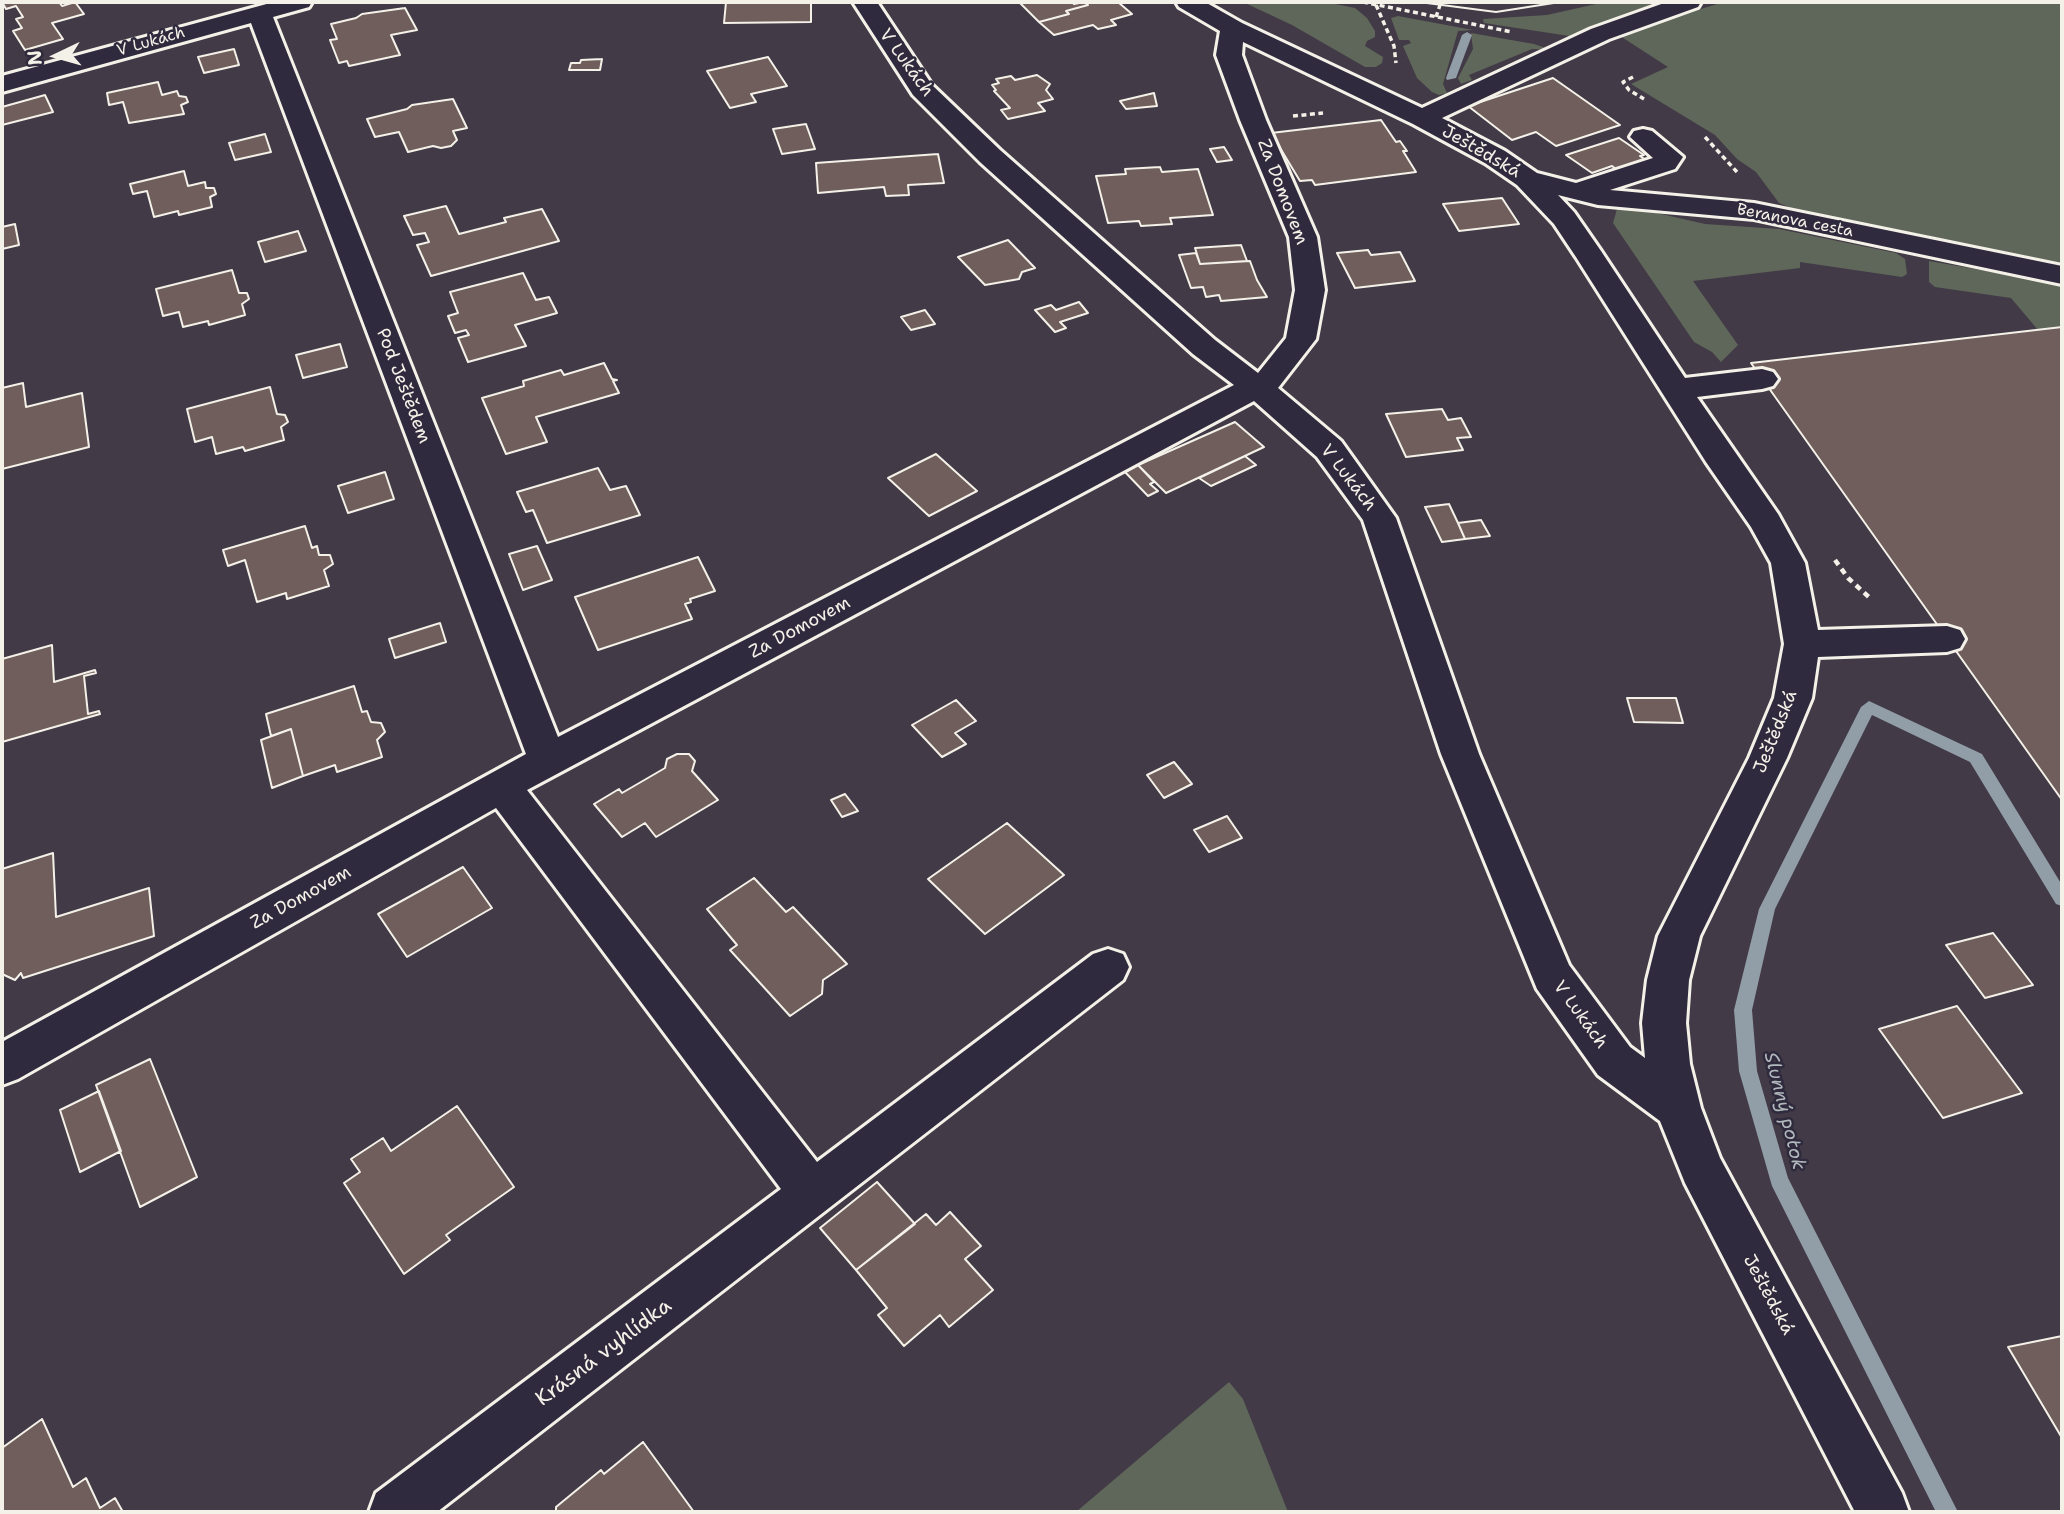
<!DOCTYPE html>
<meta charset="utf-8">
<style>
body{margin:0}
#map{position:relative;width:2064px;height:1514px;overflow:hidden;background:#423a46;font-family:"Shantell Sans",sans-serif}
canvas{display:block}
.frame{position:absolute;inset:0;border:4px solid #f4f1e8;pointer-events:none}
.north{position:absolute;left:21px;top:21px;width:70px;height:70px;-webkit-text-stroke:5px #2f2a3d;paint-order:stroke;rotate:265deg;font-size:19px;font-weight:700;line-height:28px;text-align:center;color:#f4f1e8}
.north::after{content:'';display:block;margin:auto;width:24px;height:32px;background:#f4f1e8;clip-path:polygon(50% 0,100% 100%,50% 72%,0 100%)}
</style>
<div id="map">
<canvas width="2064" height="1514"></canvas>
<div class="frame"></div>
<div class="north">N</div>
</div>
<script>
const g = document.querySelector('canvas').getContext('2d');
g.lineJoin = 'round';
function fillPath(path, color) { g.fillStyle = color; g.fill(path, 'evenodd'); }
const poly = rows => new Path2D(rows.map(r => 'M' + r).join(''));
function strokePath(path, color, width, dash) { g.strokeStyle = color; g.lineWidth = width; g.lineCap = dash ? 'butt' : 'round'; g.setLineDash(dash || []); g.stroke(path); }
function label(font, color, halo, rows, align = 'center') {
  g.font = font + ' "Shantell Sans",sans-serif'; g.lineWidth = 5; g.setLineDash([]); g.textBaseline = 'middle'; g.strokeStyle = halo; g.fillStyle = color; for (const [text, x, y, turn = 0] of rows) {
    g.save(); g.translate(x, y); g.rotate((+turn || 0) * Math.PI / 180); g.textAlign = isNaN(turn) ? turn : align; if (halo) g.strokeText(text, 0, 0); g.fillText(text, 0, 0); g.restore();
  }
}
fillPath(poly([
 [1243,2,1325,2,1355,8,1367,18,1375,31,1375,37,1367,41,1365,46,1383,57,1382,63,1376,67,1365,67,1292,25],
 [1605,2,1664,2,1576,37,1484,23,1483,19,1547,15],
 [1724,2,2062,2,2062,268,1805,214,1779,203,1756,172,1737,159,1715,135,1631,84,1668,67,1617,34],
 [1398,16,1473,30,1458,31,1443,84,1447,93,1439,95,1432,92,1417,78,1403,46,1411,43,1409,40,1399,40,1391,18],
 [1471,33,1534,44,1551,50,1532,49,1469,75,1472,80,1461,84,1458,78,1473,49],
 [1622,205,1705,224,1779,229,1896,253,1905,259,1907,274,1902,277,1800,262,1800,268,1693,281,1738,345,1721,362,1712,352,1694,342,1613,223,1617,209],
 [1929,261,2062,284,2062,327,2038,330,2011,298,1935,287,1929,282],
 [1229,1382,1243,1399,1288,1512,1076,1512]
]), '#5f675a');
fillPath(poly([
 [1467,32,1472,35,1456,78,1447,80,1446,78,1462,35,1467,32],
 [1869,701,1982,754,2062,885,2062,906,2056,904,1970,762,1872,715,1775,909,1752,1010,1757,1071,1788,1178,1958,1512,1936,1512,1772,1186,1739,1071,1734,1010,1759,909,1861,707,1869,701]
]), '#929ea7');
const building = poly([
 [2,2,59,2,62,6,75,2,84,14,52,23,63,39,25,50,13,31,22,28,16,19,23,17,16,6,6,9,2,2],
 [726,2,811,2,811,22,724,23,726,2],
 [1019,2,1072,2,1074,4,1084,2,1088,5,1066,11,1069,14,1039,22,1019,2],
 [1084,2,1118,2,1132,14,1111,20,1116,25,1098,29,1093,25,1054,35,1039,22,1069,14,1066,11,1088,5,1084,2],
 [405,8,417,30,391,35,400,55,349,66,347,61,339,63,330,40,337,39,331,24,356,18,362,14,405,8],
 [234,49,239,65,204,73,198,57,234,49],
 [768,57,787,86,751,94,756,102,730,108,707,71,768,57],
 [602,59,600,70,569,70,571,63,580,63,581,60,602,59],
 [1037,75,1050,84,1046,90,1053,99,1038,103,1045,111,1008,119,1001,110,1010,108,994,91,996,90,992,85,999,83,996,79,1011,76,1015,80,1037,75],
 [1553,78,1620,125,1556,146,1536,132,1512,140,1468,106,1553,78],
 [158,82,162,95,177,91,179,96,186,97,188,102,181,105,184,114,129,123,123,102,109,105,107,93,158,82],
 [1154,93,1157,106,1126,109,1120,101,1154,93],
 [45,95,53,112,2,125,2,107,45,95],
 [453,99,467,128,453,131,457,140,451,146,441,148,433,146,408,152,399,132,375,137,367,119,407,109,412,105,453,99],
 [1381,120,1396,142,1400,141,1407,151,1403,151,1416,172,1315,185,1312,180,1300,181,1271,133,1381,120],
 [806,124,815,149,782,154,773,129,806,124],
 [265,134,271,152,235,160,229,143,265,134],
 [1619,138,1644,155,1640,156,1650,163,1621,173,1612,166,1592,173,1566,155,1619,138],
 [1224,147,1232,160,1217,162,1210,149,1224,147],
 [938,154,944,183,908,185,909,195,886,196,884,187,818,193,816,163,938,154],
 [1160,167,1162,172,1198,169,1213,215,1170,218,1172,224,1141,226,1139,221,1108,223,1096,176,1126,174,1125,169,1160,167],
 [184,171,188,186,205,182,206,188,214,188,216,194,210,197,212,207,179,215,178,211,154,217,147,191,133,194,130,184,184,171],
 [1502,198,1519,224,1459,231,1443,204,1502,198],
 [446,206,459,234,506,222,504,218,542,209,559,241,431,276,417,245,429,242,425,233,413,235,404,216,446,206],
 [15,224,19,245,2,249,2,227,15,224],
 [298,231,306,251,265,262,258,242,298,231],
 [1008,240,1035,268,1022,272,1019,279,985,285,958,257,1008,240],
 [1241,245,1247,261,1200,264,1195,248,1241,245],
 [1368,250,1371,255,1400,252,1415,281,1355,288,1337,253,1368,250],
 [1196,253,1200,264,1250,261,1257,280,1267,297,1221,301,1219,295,1206,297,1203,287,1191,288,1179,255,1196,253],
 [232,270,239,293,247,293,249,299,242,304,245,315,209,325,208,321,183,327,179,312,163,316,156,289,232,270],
 [523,273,536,300,549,297,557,313,515,325,526,346,468,362,458,338,469,335,466,330,455,333,448,316,458,313,450,292,523,273],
 [1079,302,1088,313,1060,322,1066,328,1055,332,1035,310,1051,305,1056,310,1079,302],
 [925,310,935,324,911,330,901,317,925,310],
 [2062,327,2062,800,1751,363,2062,327],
 [340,344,347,367,303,378,296,355,340,344],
 [604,363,612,379,617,380,613,381,619,393,536,417,547,442,506,454,482,398,524,386,523,381,561,370,564,375,604,363],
 [23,383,26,407,82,393,89,447,2,469,2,388,23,383],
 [270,387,277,414,285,415,288,422,281,427,284,440,245,451,243,447,216,454,212,437,195,442,187,409,270,387],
 [1442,409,1448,420,1461,418,1471,437,1457,438,1463,450,1406,457,1386,414,1442,409],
 [1235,422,1264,447,1166,493,1138,465,1235,422],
 [936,454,977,491,929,516,888,478,936,454],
 [1245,456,1256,465,1211,486,1199,478,1245,456],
 [1138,465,1154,482,1150,484,1158,491,1148,496,1125,472,1138,465],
 [598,468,610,490,626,486,640,515,547,543,533,510,526,512,517,492,598,468],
 [385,472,394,499,348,513,338,486,385,472],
 [1449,504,1458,523,1465,539,1442,542,1425,507,1449,504],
 [1481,520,1490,536,1465,539,1458,523,1481,520],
 [305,526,312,548,317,546,319,555,330,555,333,564,324,570,329,586,287,599,286,593,257,602,245,560,228,566,223,550,305,526],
 [537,546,552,580,523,590,509,554,537,546],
 [698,557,715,591,690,599,691,602,685,604,692,619,598,650,575,597,698,557],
 [440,623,446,642,395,658,389,639,440,623],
 [52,645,54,682,95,670,96,673,84,676,88,714,99,711,100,714,2,742,2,659,52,645],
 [354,686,362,712,367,711,371,722,381,723,385,732,377,740,382,757,337,772,335,765,303,776,291,729,271,736,266,714,354,686],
 [1627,698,1676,698,1683,723,1634,722,1627,698],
 [956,700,976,721,955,733,966,744,942,757,912,725,956,700],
 [291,729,303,776,272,788,261,740,291,729],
 [677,754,689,754,695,761,692,771,718,800,656,837,645,823,622,837,594,804,619,789,622,793,665,768,667,759,677,754],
 [1174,762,1192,784,1164,798,1147,775,1174,762],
 [845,794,858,811,842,817,831,800,845,794],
 [1227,816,1242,838,1209,852,1194,830,1227,816],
 [1007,823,1064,875,985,934,928,879,1007,823],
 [53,853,56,917,149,888,154,936,23,978,21,973,15,980,2,974,2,869,53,853],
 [463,867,492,908,407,957,378,914,463,867],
 [754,878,786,912,793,907,847,964,823,980,822,994,790,1016,730,950,737,945,707,909,754,878],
 [1993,933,2033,985,1985,998,1946,945,1993,933],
 [1957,1006,2022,1093,1943,1118,1879,1029,1957,1006],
 [150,1059,197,1177,140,1207,96,1085,150,1059],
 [99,1091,121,1151,80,1172,60,1110,99,1091],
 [457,1106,514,1187,446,1235,450,1240,404,1274,344,1183,360,1172,351,1159,383,1138,391,1151,457,1106],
 [877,1182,915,1224,856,1270,820,1228,877,1182],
 [950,1212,981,1246,965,1259,993,1290,949,1327,940,1315,904,1346,878,1315,887,1308,856,1270,926,1214,936,1225,950,1212],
 [2062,1336,2062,1438,2008,1347,2062,1336],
 [42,1419,73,1487,86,1478,100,1508,115,1498,123,1512,2,1512,2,1448,42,1419],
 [643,1442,694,1512,556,1512,556,1507,601,1470,604,1474,643,1442]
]);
fillPath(building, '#6f5e5c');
strokePath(building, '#f4f1e8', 2);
const minor = poly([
 [274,2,312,2,309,7,273,17,558,737,1234,385,1193,354,980,162,913,95,853,2,877,2,932,85,1000,150,1215,340,1258,373,1286,338,1295,290,1289,237,1240,120,1216,55,1220,31,1179,7,1176,2,1205,2,1242,23,1422,108,1591,29,1667,2,1701,2,1698,7,1609,39,1442,118,1505,151,1537,173,1576,183,1653,158,1630,137,1634,131,1643,129,1652,131,1683,157,1675,169,1610,190,1754,203,2062,266,2062,284,1754,219,1598,205,1558,195,1574,212,1601,251,1685,378,1762,369,1773,372,1778,379,1773,386,1762,389,1697,397,1778,514,1805,563,1818,630,1947,626,1960,630,1965,639,1960,648,1947,652,1818,657,1812,698,1787,758,1700,936,1689,980,1686,1023,1690,1064,1701,1108,1720,1158,1902,1493,1909,1512,1855,1512,1685,1183,1660,1121,1598,1075,1537,989,1441,754,1363,520,1317,457,1254,401,527,790,817,1162,1093,954,1108,949,1123,954,1129,967,1123,980,437,1512,369,1512,376,1493,781,1189,496,808,18,1079,2,1085,2,1042,526,754,251,23,2,92,2,76,274,2],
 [1243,42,1413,124,1485,163,1517,185,1554,224,1576,257,1706,462,1751,527,1771,563,1784,644,1774,698,1749,758,1658,936,1647,980,1642,1023,1645,1058,1630,1047,1569,965,1479,754,1396,518,1341,441,1278,388,1316,339,1325,290,1317,237,1266,120,1242,55,1243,42]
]);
strokePath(minor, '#f4f1e8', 6);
strokePath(poly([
 [1363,2,1512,32],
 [1376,5,1394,46,1396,63],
 [1436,17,1441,2],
 [1633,77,1623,82,1629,90,1644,99],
 [1293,116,1323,113],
 [1705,137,1737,172]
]), '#f4f1e8', 3.5, [5, 3.5]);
strokePath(poly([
 [1835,560,1848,578,1871,599]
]), '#f4f1e8', 4.5, [6, 5]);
fillPath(minor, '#2f2a3d');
strokePath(poly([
 [1419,2,1496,12,1560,2]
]), '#f4f1e8', 2);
label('16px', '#f4f1e8', '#2f2a3d', [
 ["V Lukách",151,42,-16],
 ["Beranova cesta",1795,221,11]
]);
label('18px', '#f4f1e8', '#2f2a3d', [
 ["V Lukách",906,63,54],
 ["Ještědská",1481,152,30],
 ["Za Domovem",1282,192,69],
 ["Pod Ještědem",403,386,69],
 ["V Lukách",1348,478,52],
 ["Za Domovem",800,628,-28],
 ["Ještědská",1776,732,-68],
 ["Za Domovem",301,898,-29],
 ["V Lukách",1580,1015,54],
 ["Ještědská",1768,1295,62]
]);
label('italic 19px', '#b2b9bd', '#2f2a3d', [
 ["Slunný potok",1784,1111,76]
]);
label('21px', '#f4f1e8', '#2f2a3d', [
 ["Krásná vyhlídka",604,1353,-37]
]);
</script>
